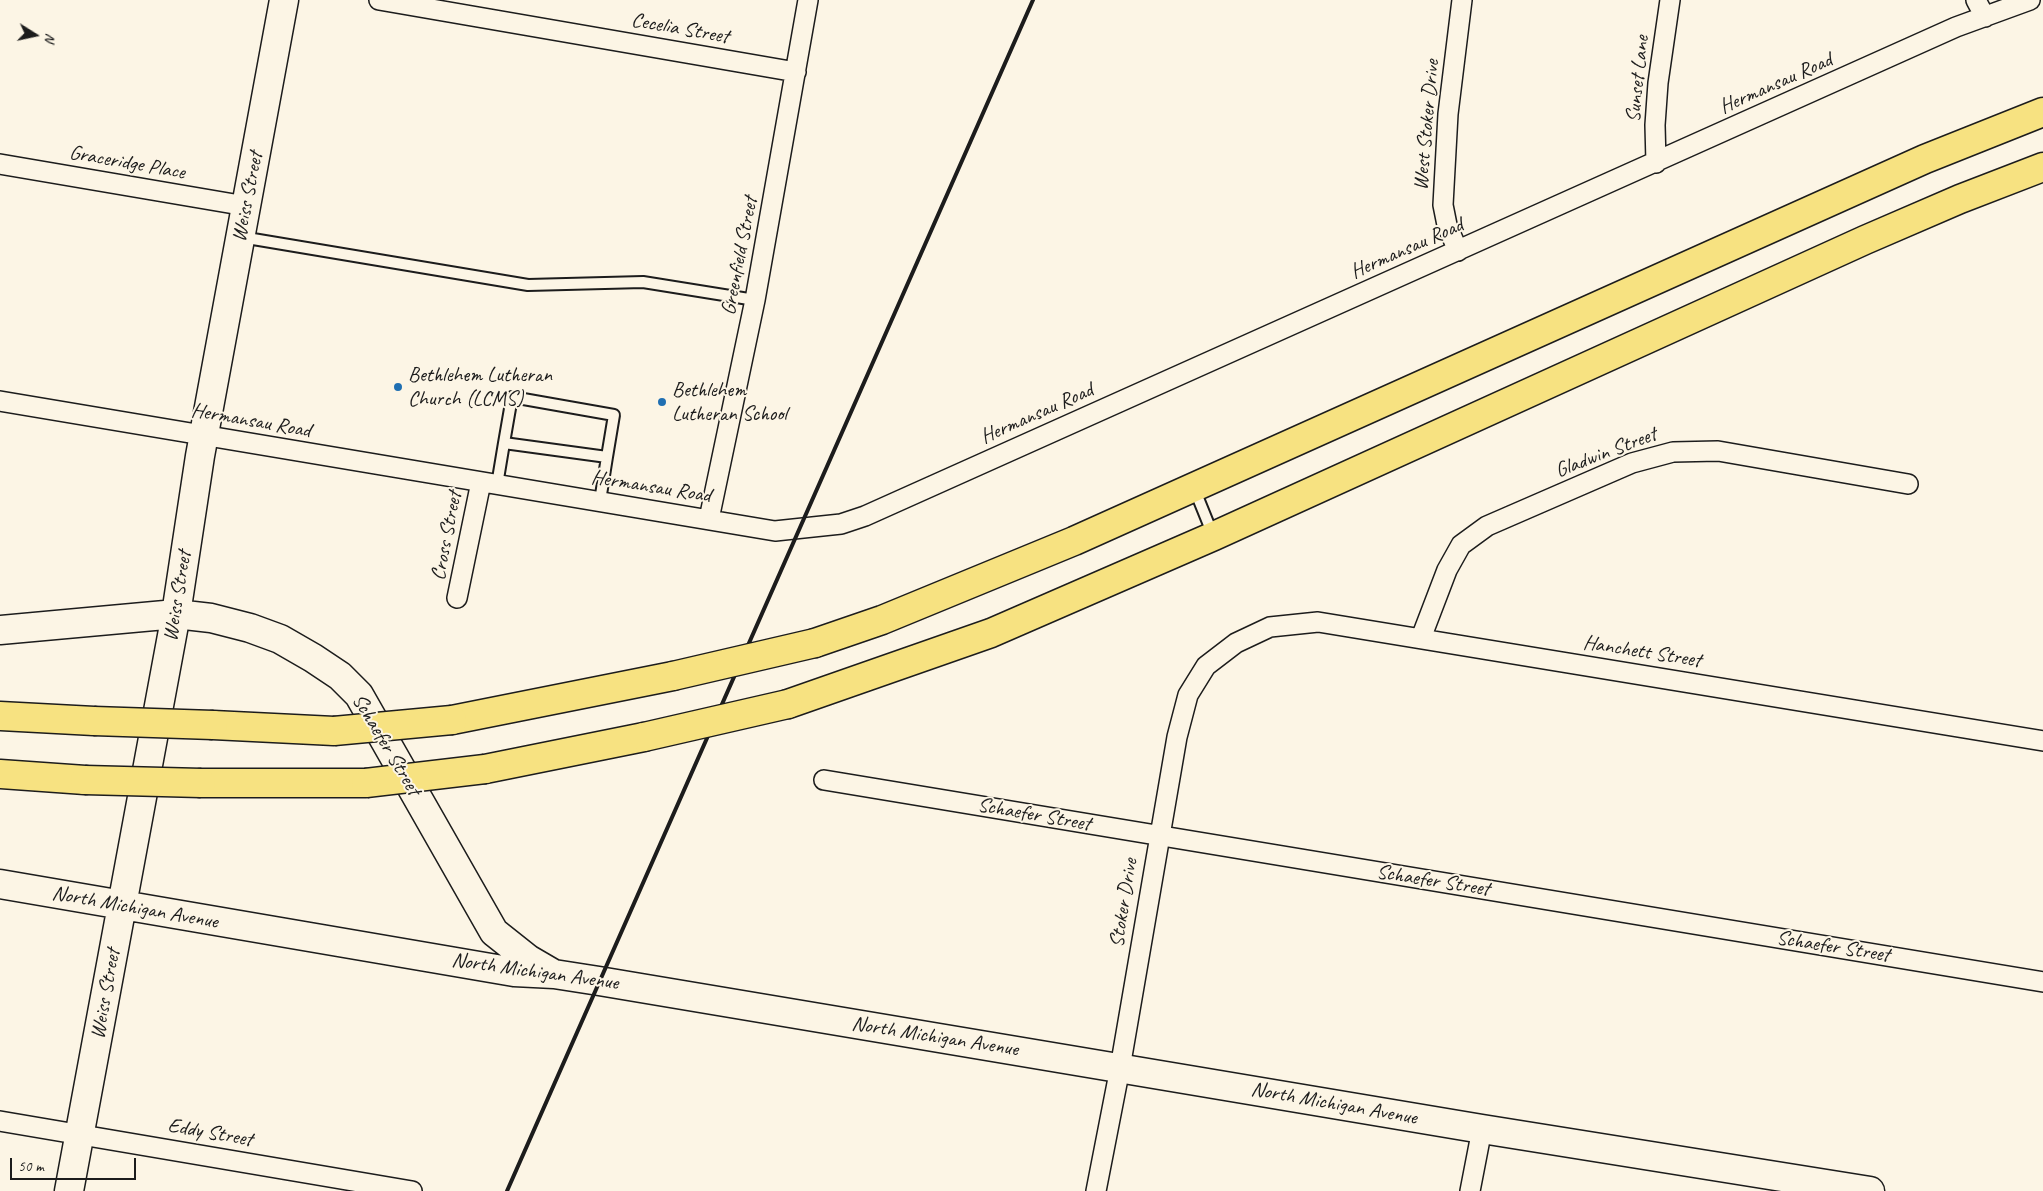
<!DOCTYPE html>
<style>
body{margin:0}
#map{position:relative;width:2043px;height:1191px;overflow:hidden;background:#fcf5e5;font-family:Caveat,sans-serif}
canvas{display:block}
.north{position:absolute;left:10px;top:10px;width:50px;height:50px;-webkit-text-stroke:4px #fcf5e5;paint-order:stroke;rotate:100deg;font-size:14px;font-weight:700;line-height:20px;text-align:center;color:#1c1c1c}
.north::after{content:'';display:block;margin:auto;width:18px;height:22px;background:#1c1c1c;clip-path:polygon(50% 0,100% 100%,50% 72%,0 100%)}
.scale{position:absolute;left:10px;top:1158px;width:126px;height:22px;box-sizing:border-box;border:2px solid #1c1c1c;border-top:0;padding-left:6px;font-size:15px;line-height:18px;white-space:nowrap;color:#1c1c1c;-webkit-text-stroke:4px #fcf5e5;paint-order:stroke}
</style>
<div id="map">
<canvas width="2043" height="1191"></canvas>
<div class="north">N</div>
<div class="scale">50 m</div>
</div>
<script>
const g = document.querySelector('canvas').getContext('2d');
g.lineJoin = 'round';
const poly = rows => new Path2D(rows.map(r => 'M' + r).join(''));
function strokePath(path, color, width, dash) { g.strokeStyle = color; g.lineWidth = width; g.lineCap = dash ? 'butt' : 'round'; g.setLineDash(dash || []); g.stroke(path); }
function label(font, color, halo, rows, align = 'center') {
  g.font = font + ' Caveat,sans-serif'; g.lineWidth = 4; g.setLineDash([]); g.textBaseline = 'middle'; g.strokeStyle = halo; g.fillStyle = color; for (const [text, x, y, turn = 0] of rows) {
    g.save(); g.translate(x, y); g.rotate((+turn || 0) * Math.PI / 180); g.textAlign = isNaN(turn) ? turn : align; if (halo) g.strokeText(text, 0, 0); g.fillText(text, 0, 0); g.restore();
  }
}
const lane = poly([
 [241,237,528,285,643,282,755,300],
 [504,443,512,397,614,415,607,457],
 [497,485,504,443,607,457,600,501],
 [1194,488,1213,535]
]);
const street = poly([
 [379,0,796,72],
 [1976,0,1985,17],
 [1656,163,1655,125,1658,83,1670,0],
 [0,164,246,206],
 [1458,251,1447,225,1443,205,1448,114,1462,0],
 [0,401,775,531,841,524,865,516,1956,27,2030,0],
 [709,519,755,300,808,0],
 [457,598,481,482],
 [1421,638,1447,570,1461,545,1487,526,1632,463,1673,452,1718,451,1908,484],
 [824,780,2043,982],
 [0,1121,412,1191],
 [1096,1191,1120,1068,1177,737,1188,695,1206,666,1236,643,1270,627,1318,622,2043,741],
 [1470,1191,1482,1129]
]);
const secondary = poly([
 [0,630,176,614,211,618,250,628,280,639,313,658,340,676,359,695,494,932,528,959,552,973],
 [0,884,514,972,554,974,599,981,1482,1129,1870,1191],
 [69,1191,176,614,200,456,284,0]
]);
const highway = poly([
 [815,643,882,620,1074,541,1925,159,2043,112],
 [788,704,991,633,1214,536,1865,240,1960,199,2043,167],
 [0,716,94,721],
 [452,720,673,676],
 [213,725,334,731],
 [485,769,644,737],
 [0,774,85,780],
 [201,783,366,783]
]);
strokePath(lane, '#1c1c1c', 14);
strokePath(street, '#1c1c1c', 22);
strokePath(secondary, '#1c1c1c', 31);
strokePath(highway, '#1c1c1c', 31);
strokePath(lane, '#fcf5e5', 10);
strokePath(street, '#fcf5e5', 19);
strokePath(secondary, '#fcf5e5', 28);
strokePath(highway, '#f7e281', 28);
strokePath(poly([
 [507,1191,1033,0]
]), '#1c1c1c', 4);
const highwayBridge = poly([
 [673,676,815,643],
 [94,721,213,725],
 [334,731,452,720],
 [644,737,788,704],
 [85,780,201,783],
 [366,783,485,769]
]);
strokePath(highwayBridge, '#1c1c1c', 31, []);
strokePath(highwayBridge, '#f7e281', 28);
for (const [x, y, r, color] of [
 [398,387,5,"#1f6fb2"],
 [662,402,5,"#1f6fb2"]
]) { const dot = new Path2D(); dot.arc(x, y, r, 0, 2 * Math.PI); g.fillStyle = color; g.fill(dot); strokePath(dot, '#fcf5e5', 2); }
label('21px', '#1c1c1c', '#fcf5e5', [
 ["Cecelia Street",680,29,10],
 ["Sunset Lane",1638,79,-84],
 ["Hermansau Road",1776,84,-24],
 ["West Stoker Drive",1427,125,-85],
 ["Graceridge Place",127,163,10],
 ["Weiss Street",248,197,-79],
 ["Hermansau Road",1407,249,-24],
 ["Greenfield Street",740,256,-79],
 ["Hermansau Road",1037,414,-24],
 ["Hermansau Road",251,421,10],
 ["Gladwin Street",1606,453,-21],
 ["Hermansau Road",651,487,9],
 ["Cross Street",447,536,-79],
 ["Weiss Street",178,596,-81],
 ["Hanchett Street",1642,652,9],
 ["Schaefer Street",386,745,59],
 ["Schaefer Street",1034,815,10],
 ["Schaefer Street",1433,881,9],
 ["Stoker Drive",1124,903,-81],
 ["North Michigan Avenue",135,908,10],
 ["Schaefer Street",1833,947,9],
 ["North Michigan Avenue",535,972,8],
 ["Weiss Street",106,994,-80],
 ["North Michigan Avenue",935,1037,9],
 ["North Michigan Avenue",1334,1104,10],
 ["Eddy Street",210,1133,10]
]);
label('21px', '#1c1c1c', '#fcf5e5', [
 ["Bethlehem Lutheran",408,375],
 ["Church (LCMS)",408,399],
 ["Bethlehem",672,390],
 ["Lutheran School",672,414]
], 'left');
</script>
